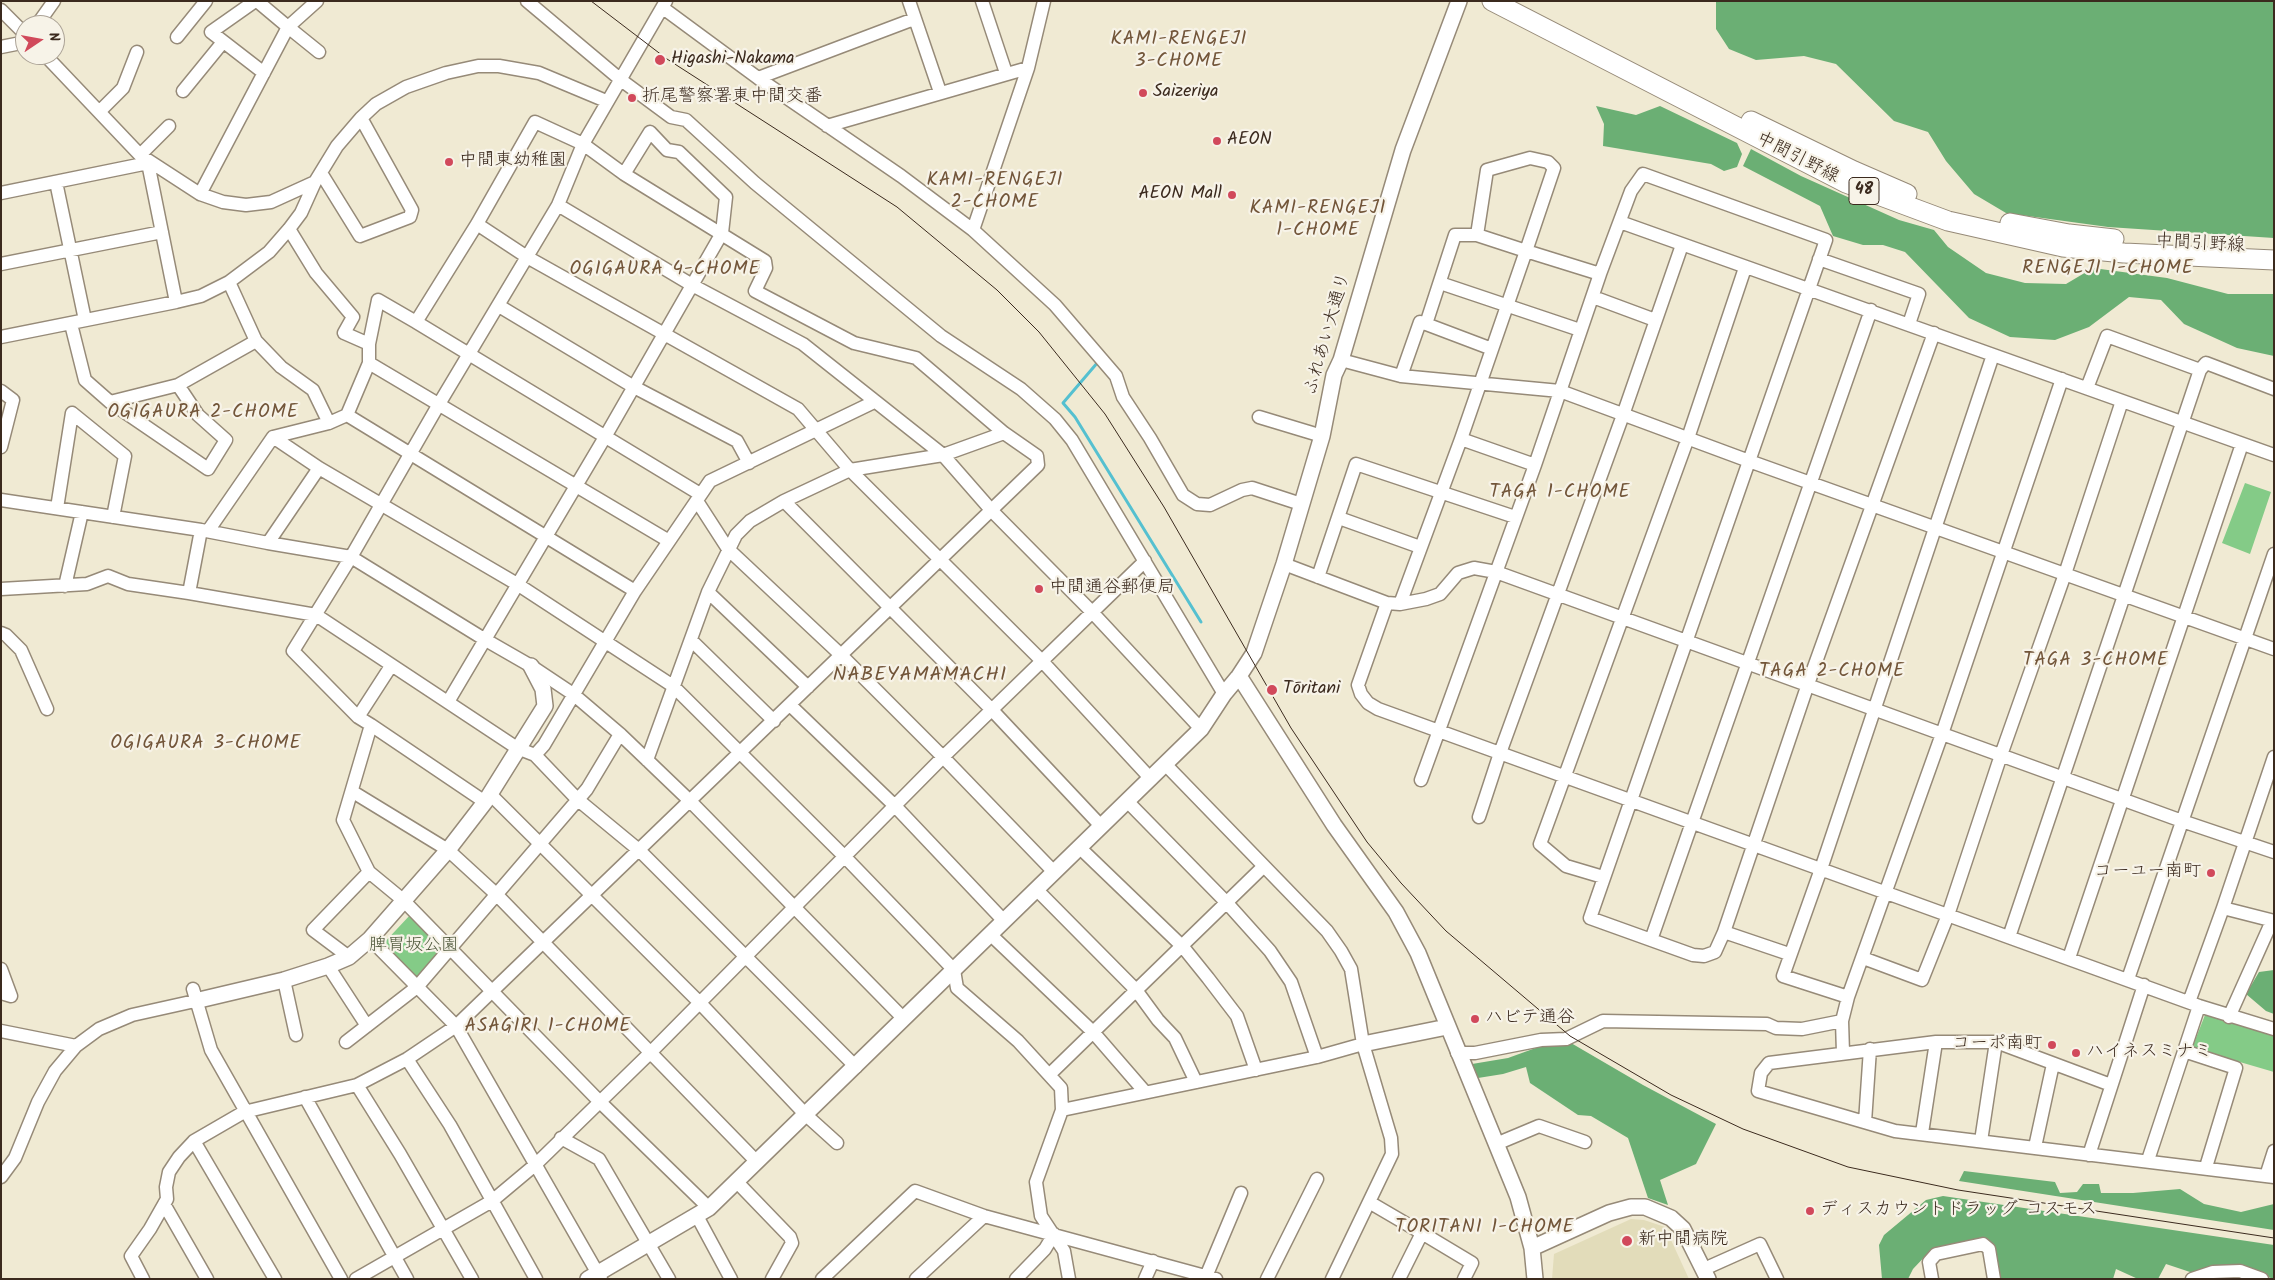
<!DOCTYPE html>
<meta charset="utf-8">
<style>
body{margin:0}
#map{position:relative;width:2275px;height:1280px;overflow:hidden;background:#f0ead3;font-family:Kalam,sans-serif}
canvas{display:block}
.frame{position:absolute;inset:0;border:2px solid #3b2a1e;pointer-events:none}
.north{position:absolute;left:15px;top:15px;width:50px;height:50px;box-sizing:border-box;background:#f7f3e8;border:1px solid #aca397;border-radius:50%;rotate:78deg;font-size:14px;font-weight:700;line-height:20px;text-align:center;color:#3b2a1e}
.north::after{content:'';display:block;margin:auto;width:18px;height:22px;background:#d1495b;clip-path:polygon(50% 0,100% 100%,50% 72%,0 100%)}
</style>
<div id="map">
<canvas width="2275" height="1280"></canvas>
<div class="frame"></div>
<div class="north">N</div>
</div>
<script>
const g = document.querySelector('canvas').getContext('2d');
g.lineJoin = 'round';
function fillPath(path, color) { g.fillStyle = color; g.fill(path, 'evenodd'); }
const poly = rows => new Path2D(rows.map(r => 'M' + r).join(''));
function strokePath(path, color, width, dash) { g.strokeStyle = color; g.lineWidth = width; g.lineCap = dash ? 'butt' : 'round'; g.setLineDash(dash || []); g.stroke(path); }
function label(font, color, halo, rows, align = 'center') {
  g.font = font + ' Kalam,"Klee One",sans-serif'; g.lineWidth = 4.5; g.setLineDash([]); g.textBaseline = 'middle'; g.strokeStyle = halo; g.fillStyle = color; for (const [text, x, y, turn = 0] of rows) {
    g.save(); g.translate(x, y); g.rotate((+turn || 0) * Math.PI / 180); g.textAlign = isNaN(turn) ? turn : align; if (halo) g.strokeText(text, 0, 0); g.fillText(text, 0, 0); g.restore();
  }
}
fillPath(poly([
 [1631,1219,1644,1220,1665,1227,1689,1279,1552,1279,1554,1254]
]), '#e2dcba');
fillPath(poly([
 [2245,483,2271,492,2250,554,2222,543],
 [411,914,446,949,417,982,382,945],
 [2205,1015,2274,1035,2274,1072,2192,1048]
]), '#84cb87');
fillPath(poly([
 [1716,1,2274,1,2274,238,2108,227,2006,213,1974,194,1946,161,1928,132,1894,121,1836,64,1804,56,1756,60,1729,49,1716,29],
 [1596,106,1636,115,1660,106,1737,143,1742,154,1737,167,1724,171,1711,164,1603,146,1604,124],
 [1751,149,1801,176,1899,220,1934,230,1948,247,1986,273,2025,283,2066,284,2093,268,2167,278,2228,294,2274,294,2274,356,2237,348,2184,324,2161,300,2129,297,2089,327,2055,340,2010,337,1969,318,1905,252,1883,245,1863,245,1833,236,1820,206,1743,166],
 [2274,970,2274,1014,2266,1011,2246,994,2259,972],
 [1571,1043,1643,1085,1716,1124,1696,1164,1660,1180,1668,1205,1648,1198,1628,1138,1591,1116,1578,1115,1530,1083,1526,1067,1503,1074,1478,1078,1472,1064,1508,1058,1544,1045],
 [1964,1171,2055,1182,2060,1193,2077,1192,2083,1184,2099,1184,2101,1193,2133,1193,2180,1189,2204,1204,2241,1212,2274,1204,2274,1230,1959,1181],
 [1943,1196,2274,1245,2274,1279,2240,1268,2196,1274,2166,1264,2158,1279,2138,1279,2116,1269,2113,1279,2000,1279,1994,1248,1931,1250,1913,1269,1908,1279,1882,1279,1879,1245,1884,1235,1926,1200]
]), '#6baf74');
strokePath(poly([
 [1098,362,1063,403,1075,417,1201,622]
]), '#55c0d0', 3);
const minor = poly([
 [255,1,211,32,264,73],
 [317,1,288,27,319,52],
 [527,1,621,80,671,117,686,120,755,183,941,336,1021,389,1055,419,1072,440,1224,694],
 [909,1,940,92],
 [982,1,1006,73],
 [663,8,758,78,901,176,973,230,1055,305,1116,376,1123,397,1150,438,1183,495,1197,504,1210,505,1242,490,1252,488,1301,504],
 [1,10,25,34],
 [37,25,54,1],
 [177,37,206,1],
 [1,47,21,43,25,40],
 [45,55,140,155,200,194,223,202,246,205,271,202,315,182],
 [758,78,914,19],
 [183,91,223,42],
 [99,112,123,88,137,52],
 [827,126,1028,68],
 [140,155,169,126],
 [148,163,176,302],
 [321,173,360,236,410,217,412,210,361,118],
 [56,182,85,320],
 [1,193,148,163],
 [200,194,288,27,257,1],
 [558,205,692,285,803,344,943,455,992,511,1092,612,1201,729],
 [1620,222,2274,455],
 [477,224,527,257,798,409,850,470,1042,661,1151,779],
 [289,229,316,273,353,317,344,333,369,344],
 [973,230,1028,68,1044,1],
 [1819,259,1919,294,1909,324],
 [1,264,162,232],
 [229,282,256,341,281,367,313,390,329,423],
 [1440,283,1580,330],
 [1593,297,1655,320],
 [499,306,634,387,737,441,749,463],
 [416,322,700,494],
 [71,324,85,380,110,402,208,469,226,440,198,415,178,385],
 [1426,324,1492,349],
 [1,337,176,302,201,296,229,282,269,252,289,229,301,213,315,182,337,146,361,118,376,104,406,87,446,73,478,66,499,66,539,73,606,101],
 [1341,360,1401,376,1560,391,1749,461,2274,649],
 [369,363,669,541],
 [1401,376,1420,322,1426,324,1455,235,1477,235,1526,251,1554,168,1548,162,1530,158,1487,170,1477,235],
 [2087,388,2107,336,2200,370],
 [1,391,13,400,1,447],
 [110,402,178,385,256,341],
 [347,415,635,591],
 [1259,417,1322,436],
 [273,437,319,468,517,584,673,686,845,857,954,970,957,988,1018,1041,1061,1088,1062,1110,1036,1182,1041,1216,1064,1251,1069,1279],
 [1461,439,1535,465],
 [1,500,201,530,268,543,351,557,484,639,531,666,573,694,620,734,691,802,904,1019],
 [697,501,728,549,841,655,943,757,1054,872],
 [784,501,992,710,1101,826],
 [57,508,72,413,125,456,113,517],
 [1339,518,1420,547],
 [268,543,319,468],
 [1284,564,1387,603,1400,604,1426,599,1440,594,1458,573,1474,568,1496,572,2182,821,2274,852],
 [1318,577,1356,464,1515,517],
 [65,586,82,512],
 [1,589,87,584,108,576,128,584,189,593,316,615,517,748,535,755,577,799,640,851,856,1067],
 [708,592,808,687],
 [189,593,201,530],
 [1387,603,1358,685,1361,694,1368,703,1378,709,2199,1006,2274,1029],
 [1400,604,1461,439,1526,251,1600,274],
 [1,633,6,635,21,650,47,709],
 [691,640,774,721],
 [448,702,605,437,722,233,726,197,679,152,667,150,650,132,624,174],
 [790,705,895,806,1004,921],
 [358,717,391,666],
 [371,725,485,802],
 [535,755,544,745,635,591,710,481,874,402],
 [647,760,708,592,736,535,750,521,784,501,850,470,943,455,1004,433],
 [1165,764,1327,931,1341,951,1351,969,1363,1044,1391,1138,1392,1154,1332,1279],
 [1421,780,1535,465,1600,274,1631,191,1643,174,1826,240,1590,918,1693,955,1704,956,1715,952,1724,932,1808,684,1934,333],
 [353,792,448,850,496,894,756,1161],
 [490,794,699,1002,806,1115,837,1143],
 [1127,801,1227,903,1270,951,1291,982,1317,1057],
 [1479,817,1500,753,1623,415,1682,245],
 [1079,847,1183,947,1208,978,1237,1016,1256,1070],
 [369,872,403,900,600,1102,709,1208],
 [1603,877,1566,866,1540,844,1688,438,1745,268],
 [1037,890,1136,990,1158,1020,1175,1038,1196,1082],
 [2223,908,2274,921],
 [1724,932,1789,954],
 [991,935,1093,1032,1145,1092],
 [2009,937,2200,370,2206,363,2274,389],
 [370,939,456,1026,601,1279],
 [1651,940,1871,310],
 [349,957,313,930,369,872,343,820,371,725,358,717,293,651,351,557,439,404,558,205,583,144,666,1],
 [1863,958,1922,980,1948,915,2001,755,2065,574,2122,401],
 [2069,958,2242,444],
 [328,966,367,1026],
 [1,969,11,996,1,993],
 [2128,979,2274,554],
 [284,980,296,1035],
 [193,989,211,1050,341,1279],
 [1848,997,1783,976,1821,869,1993,355],
 [2189,1002,2223,908,2274,757],
 [2229,1017,2272,921],
 [1,1031,76,1046],
 [346,1042,417,987,587,789,620,734],
 [2184,1051,2236,1068,2206,1167],
 [1457,1053,1475,1053,1541,1040,1566,1039,1603,1021,1767,1024,1776,1028,1802,1029,1842,1021],
 [1843,1053,1842,1021,1848,997,1942,734,2062,379],
 [407,1059,450,1125,536,1279],
 [1050,1074,1264,866],
 [357,1085,400,1154,472,1279],
 [2111,1085,1996,1042,1936,1042,1769,1063,1761,1073,1758,1091,1895,1131,2274,1177],
 [305,1097,407,1279],
 [1062,1110,1317,1057,1363,1044],
 [1865,1122,1870,1049],
 [1922,1133,1936,1042],
 [561,1138,599,1159,669,1279],
 [194,1141,275,1279],
 [1981,1141,1996,1042],
 [1496,1144,1539,1126,1585,1142],
 [2035,1147,2053,1064],
 [2089,1155,2144,985],
 [2148,1160,2199,1006],
 [2266,1176,2274,1151],
 [1,1177,15,1158,38,1102,55,1071,76,1046,99,1029,132,1015,195,1001],
 [736,1181,790,1237,792,1243,772,1279],
 [1369,1202,1422,1233,1399,1279],
 [164,1204,207,1279],
 [697,1216,731,1279],
 [1422,1233,1472,1263,1464,1279],
 [1704,1269,1760,1244,1777,1279],
 [143,1279,131,1256,150,1229,167,1199,166,1187,169,1172,179,1157,194,1141,244,1112,357,1085,407,1059,456,1026,1038,465,1037,456,1004,433,916,358,854,343,755,291,766,268,765,261,624,174,583,144,535,122,477,224,416,322,378,300,369,344,369,363,347,415,329,423,273,437,208,531],
 [356,1279,492,1201,535,1165,650,1053,943,757,1145,561],
 [822,1279,915,1191,984,1216,1216,1279],
 [916,1279,984,1216],
 [1016,1279,1045,1249,1054,1234],
 [1145,1279,1153,1261],
 [1205,1279,1241,1193],
 [1267,1279,1317,1179],
 [1932,1279,1929,1262,1936,1254,1983,1244,1989,1249,1994,1279],
 [2192,1279,2213,1272,2240,1271,2262,1279]
]);
const tertiary = poly([
 [1239,676,1334,825,1396,912,1418,953,1518,1197,1532,1248,1535,1279],
 [195,1001,284,980,328,966,349,957,370,939,448,850,485,802,545,706,543,689,531,666],
 [1363,1044,1447,1027],
 [1532,1248,1609,1213,1631,1207,1645,1207,1671,1218,1683,1229,1708,1279],
 [588,1279,709,1208,1201,729,1224,694,1239,676,1254,653,1284,564,1322,436,1334,375,1341,360,1403,150,1459,1]
]);
const primary = poly([
 [1492,1,1846,183,1948,221,2063,247,2124,253,2274,260],
 [1751,121,1854,171,1907,194],
 [2010,223,2069,234,2114,239]
]);
strokePath(minor, '#968a78', 15);
strokePath(tertiary, '#968a78', 18);
strokePath(primary, '#968a78', 21);
strokePath(minor, '#fff', 12);
strokePath(tertiary, '#fff', 15);
strokePath(primary, '#fff', 19);
strokePath(poly([
 [591,1,667,59,897,207,997,290,1039,332,1105,414,1164,507,1291,728,1367,842,1401,883,1446,931,1570,1036,1671,1095,1743,1129,1848,1167,1958,1190,2274,1238]
]), '#3b2a1e', 1);
for (const [x, y, r, color] of [
 [660,60,6,"#d1495b"],
 [1143,93,5,"#d1495b"],
 [632,98,5,"#d1495b"],
 [1217,141,5,"#d1495b"],
 [449,162,5,"#d1495b"],
 [1232,195,5,"#d1495b"],
 [1039,589,5,"#d1495b"],
 [1272,690,6,"#d1495b"],
 [2211,873,5,"#d1495b"],
 [1475,1019,5,"#d1495b"],
 [2052,1045,5,"#d1495b"],
 [2076,1053,5,"#d1495b"],
 [1810,1211,5,"#d1495b"],
 [1627,1241,6,"#d1495b"]
]) { const dot = new Path2D(); dot.arc(x, y, r, 0, 2 * Math.PI); g.fillStyle = color; g.fill(dot); strokePath(dot, '#f7f3e8', 2); }
for (const [x, y, w] of [
 [1864,191,30]
]) { const box = new Path2D(); box.roundRect(x - w / 2, y - 13.5, w, 27, 4); g.fillStyle = '#f7f3e8'; g.fill(box); strokePath(box, '#3b2a1e', 1); }
label('bold 16px', '#3b2a1e', null, [
 ["48",1864,191]
]);
label('18px', '#3b2a1e', '#f7f3e8', [
 ["Higashi-Nakama",671,60],
 ["Saizeriya",1153,93],
 ["折尾警察署東中間交番",642,98],
 ["AEON",1227,141],
 ["中間東幼稚園",459,162],
 ["AEON Mall",1222,195,"right"],
 ["中間通谷郵便局",1049,589],
 ["Tōritani",1283,690],
 ["コーユー南町",2201,873,"right"],
 ["ハビテ通谷",1485,1019],
 ["コーポ南町",2042,1045,"right"],
 ["ハイネスミナミ",2086,1053],
 ["ディスカウントドラッグ コスモス",1820,1211],
 ["新中間病院",1638,1241]
], 'left');
label('18px', '#3b2a1e', '#f7f3e8', [
 ["中間引野線",1797,159,27],
 ["中間引野線",2200,245,3],
 ["ふれあい大通り",1329,334,-74]
]);
label('18px', '#515a3e', '#f7f3e8', [
 ["脾胃坂公園",414,947]
]);
g.letterSpacing = '1px';
label('19px', '#725539', '#f7f3e8', [
 ["KAMI-RENGEJI",1179,41],
 ["3-CHOME",1179,63],
 ["KAMI-RENGEJI",995,182],
 ["2-CHOME",995,204],
 ["KAMI-RENGEJI",1318,210],
 ["1-CHOME",1318,232],
 ["RENGEJI 1-CHOME",2108,270],
 ["OGIGAURA 4-CHOME",665,271],
 ["OGIGAURA 2-CHOME",203,414],
 ["TAGA 1-CHOME",1560,494],
 ["TAGA 3-CHOME",2096,662],
 ["TAGA 2-CHOME",1832,673],
 ["OGIGAURA 3-CHOME",206,745],
 ["ASAGIRI 1-CHOME",548,1028],
 ["TORITANI 1-CHOME",1485,1229]
]);
g.letterSpacing = '0px';
g.letterSpacing = '1px';
label('20px', '#725539', '#f7f3e8', [
 ["NABEYAMAMACHI",920,677]
]);
g.letterSpacing = '0px';
</script>
